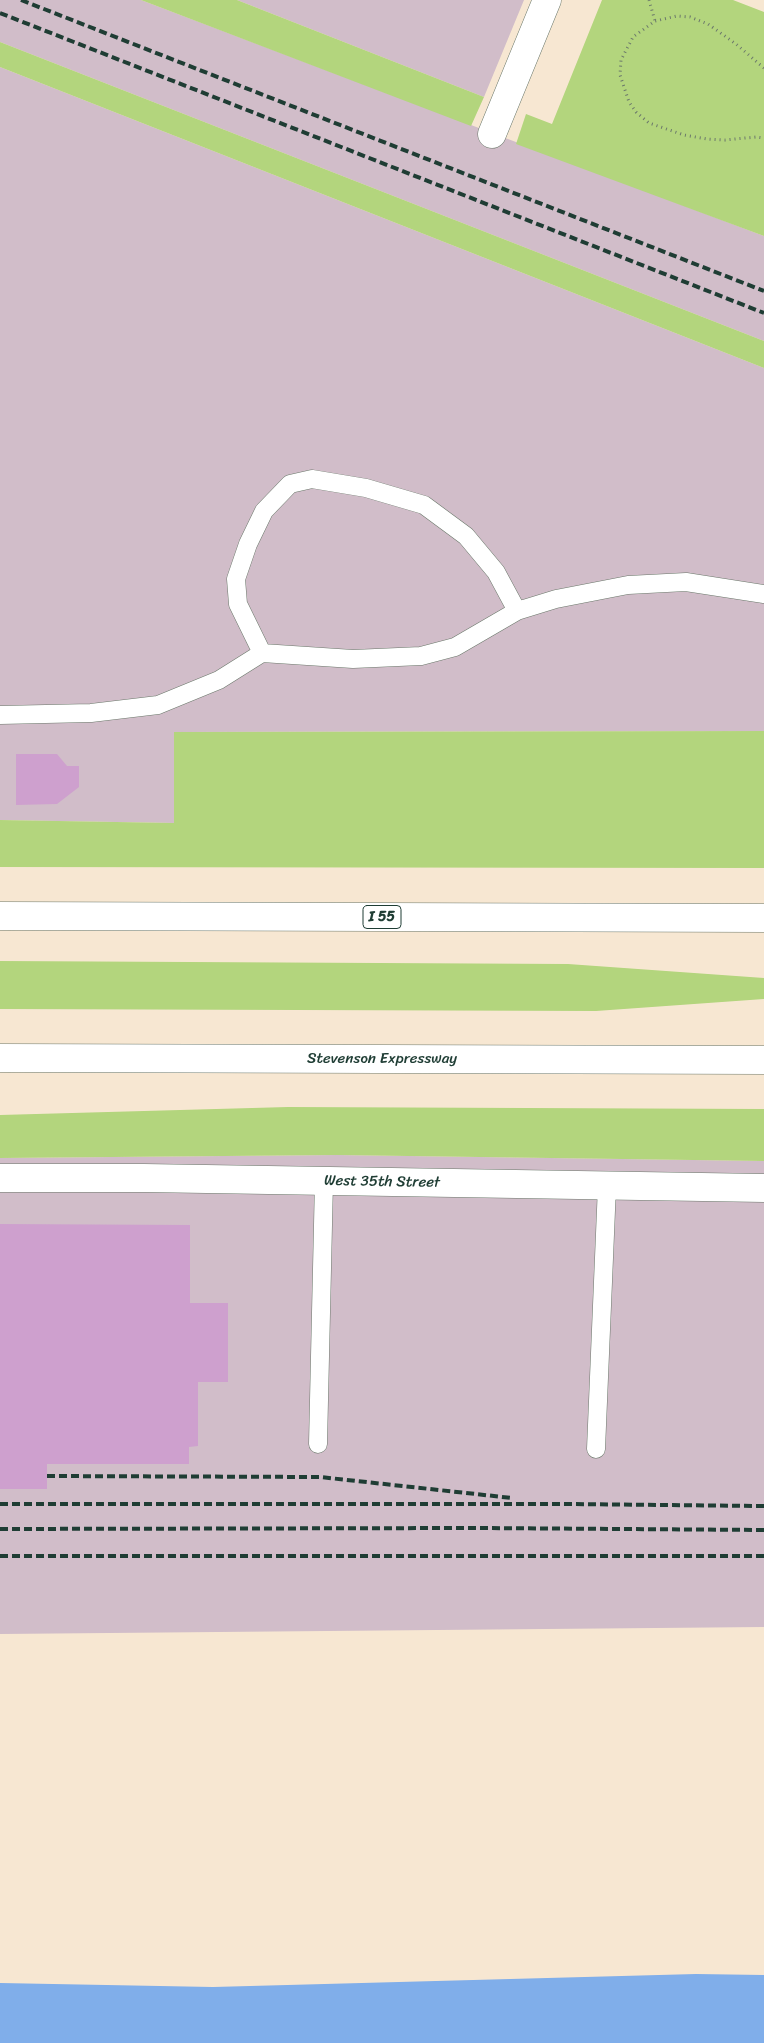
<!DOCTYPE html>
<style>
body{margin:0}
canvas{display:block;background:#f7e7d2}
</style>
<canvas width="764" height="2043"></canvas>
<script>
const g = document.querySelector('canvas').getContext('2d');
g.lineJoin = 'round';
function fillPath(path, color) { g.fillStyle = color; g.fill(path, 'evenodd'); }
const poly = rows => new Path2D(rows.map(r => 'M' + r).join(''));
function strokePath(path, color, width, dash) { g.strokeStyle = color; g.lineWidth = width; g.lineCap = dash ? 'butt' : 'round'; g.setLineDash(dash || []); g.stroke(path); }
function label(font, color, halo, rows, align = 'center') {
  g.font = font + ' Sriracha,sans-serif'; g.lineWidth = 4; g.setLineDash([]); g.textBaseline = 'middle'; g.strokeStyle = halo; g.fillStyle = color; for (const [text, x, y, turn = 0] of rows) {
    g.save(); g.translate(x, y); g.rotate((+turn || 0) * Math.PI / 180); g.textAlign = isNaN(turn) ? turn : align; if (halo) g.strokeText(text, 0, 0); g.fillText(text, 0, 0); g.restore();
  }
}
fillPath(poly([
 [0,0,141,0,764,236,764,341,0,42],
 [237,0,524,0,484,97],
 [0,67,764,368,764,731,174,732,175,823,0,820],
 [337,1155,764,1161,764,1627,0,1634,0,1158]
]), '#d1bdc9');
fillPath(poly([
 [141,0,237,0,484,97,471,126],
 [602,0,733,0,764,12,764,236,516,144,526,114,552,124],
 [0,42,764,341,764,368,0,67],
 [764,731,764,868,0,867,0,820,174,823,174,732],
 [0,961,568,964,764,978,764,999,596,1011,0,1009],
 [288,1107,764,1109,764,1161,337,1155,0,1158,0,1115]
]), '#b3d57d');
fillPath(poly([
 [696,1974,764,1975,764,2043,0,2043,0,1983,213,1987]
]), '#80aeea');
fillPath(poly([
 [16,754,57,754,67,766,79,766,79,787,57,804,16,805],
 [0,1224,190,1225,190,1303,228,1303,228,1382,198,1382,198,1446,189,1447,189,1464,47,1464,47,1489,0,1489]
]), '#cea0ce');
const service = poly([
 [262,653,238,604,236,579,248,544,264,511,290,484,312,479,366,488,424,505,466,536,496,572,517,611],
 [0,715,91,713,158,705,219,680,262,653,353,659,421,656,455,647,517,611,556,599,628,585,686,582,764,594],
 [318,1444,324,1181],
 [596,1449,607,1186]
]);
const minor = poly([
 [492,134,547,0],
 [0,1178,144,1178,764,1188]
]);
const motorway = poly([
 [0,916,764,918],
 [0,1058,764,1060]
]);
strokePath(service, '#6b786b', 19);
strokePath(minor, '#6b786b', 29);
strokePath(motorway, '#6b786b', 29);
strokePath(poly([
 [649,0,655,21],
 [764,68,736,44,708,24,690,17,677,16,655,21,633,37,621,60,620,75,629,102,636,112,649,123,684,135,707,139,725,140,756,137,764,138]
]), '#6b786b', 3, [1, 4]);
strokePath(service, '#fff', 18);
strokePath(minor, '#fff', 28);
strokePath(motorway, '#fff', 28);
strokePath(poly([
 [21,0,764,291],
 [0,13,764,313],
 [47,1476,320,1477,512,1498],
 [0,1504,564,1504,764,1506],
 [0,1529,475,1528,764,1530],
 [0,1556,764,1556]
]), '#1f3d34', 4, [8, 4]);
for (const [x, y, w] of [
 [382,917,38]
]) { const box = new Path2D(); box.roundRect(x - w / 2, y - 11.5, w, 23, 4); g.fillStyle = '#fff'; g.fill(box); strokePath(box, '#1f3d34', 1); }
label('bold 14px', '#1f3d34', null, [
 ["I 55",382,917]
]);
label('15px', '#1f3d34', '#fff', [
 ["Stevenson Expressway",382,1059],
 ["West 35th Street",382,1182,1]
]);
</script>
